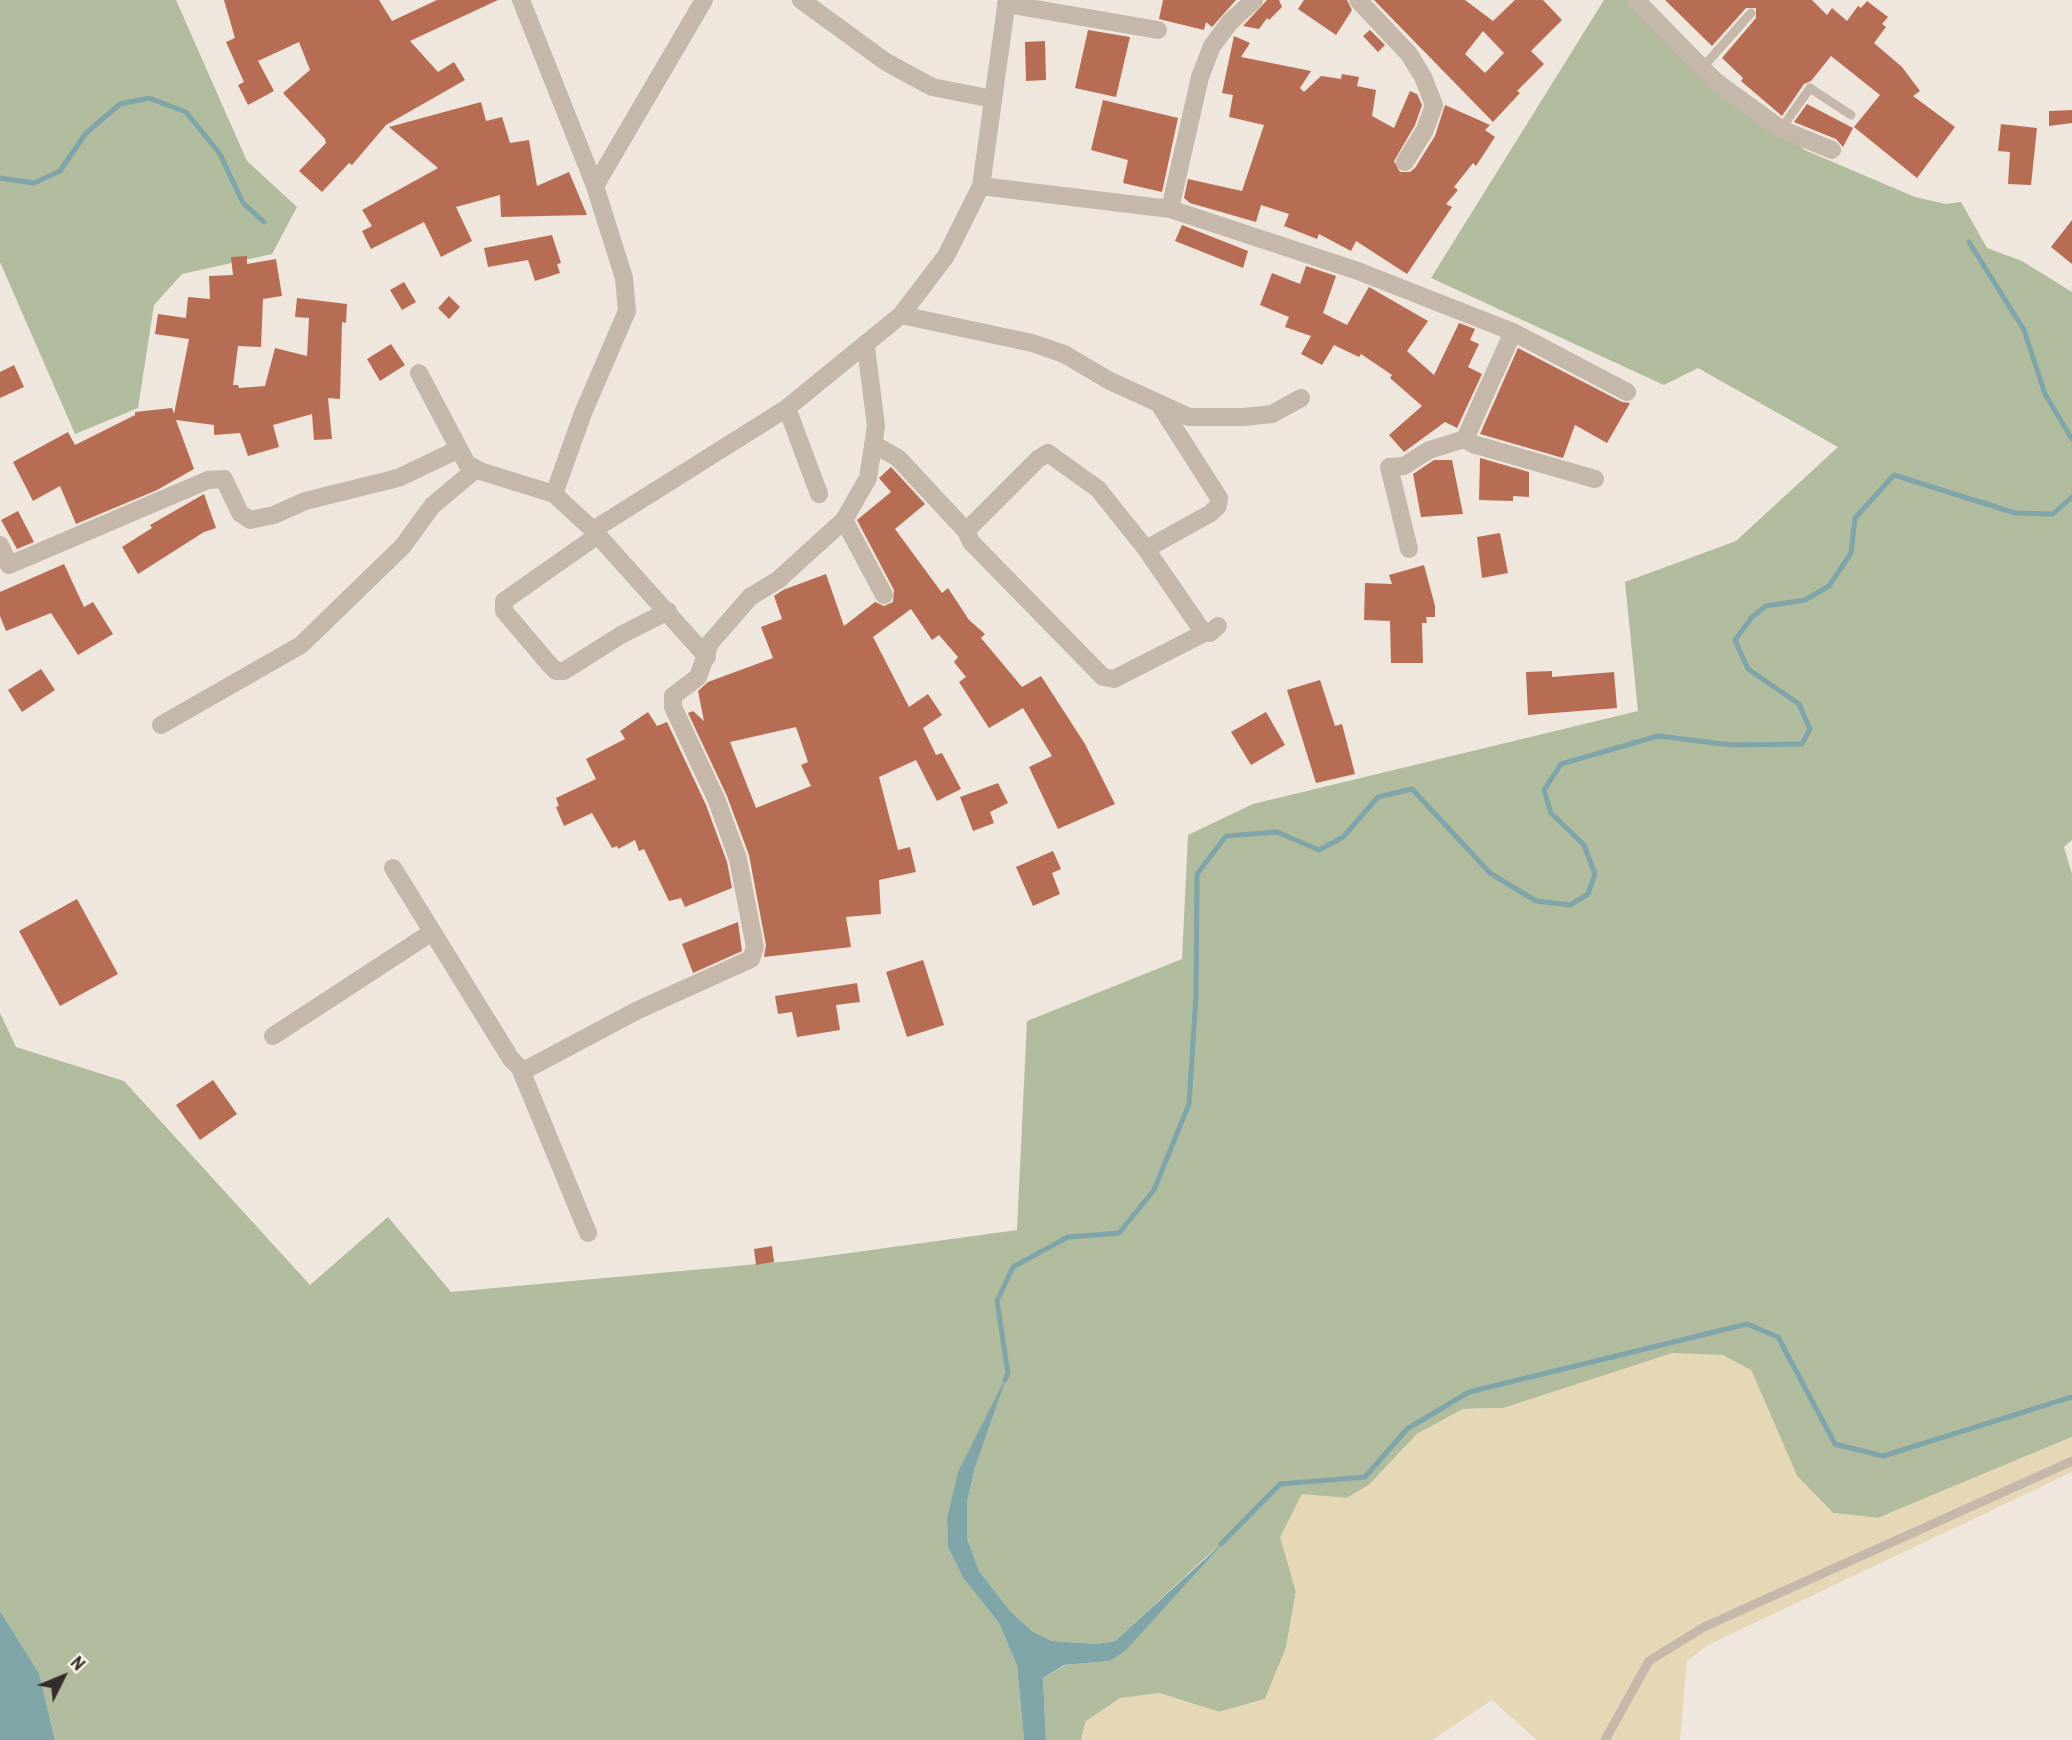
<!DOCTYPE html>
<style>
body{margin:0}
#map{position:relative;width:2072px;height:1740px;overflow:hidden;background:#efe7dd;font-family:"Archivo Narrow",sans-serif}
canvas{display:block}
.north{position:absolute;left:28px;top:1642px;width:70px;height:70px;-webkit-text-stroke:5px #f7f1e8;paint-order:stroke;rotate:47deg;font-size:19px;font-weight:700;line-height:28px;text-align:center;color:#342c29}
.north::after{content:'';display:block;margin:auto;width:24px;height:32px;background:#342c29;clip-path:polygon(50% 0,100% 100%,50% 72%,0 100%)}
</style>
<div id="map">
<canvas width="2072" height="1740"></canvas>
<div class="north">N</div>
</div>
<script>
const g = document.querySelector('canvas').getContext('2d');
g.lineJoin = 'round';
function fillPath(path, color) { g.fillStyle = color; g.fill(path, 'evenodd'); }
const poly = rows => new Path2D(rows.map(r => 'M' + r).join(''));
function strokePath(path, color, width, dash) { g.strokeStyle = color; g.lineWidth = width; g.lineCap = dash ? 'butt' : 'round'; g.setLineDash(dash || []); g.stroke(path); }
fillPath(poly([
 [0,0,176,0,247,161,297,207,272,254,182,274,154,305,138,408,75,434,0,262],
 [1604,0,1629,0,1710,87,1807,151,1915,197,1946,204,1961,202,1987,248,2022,261,2072,292,2072,840,2064,847,2072,874,2072,1437,1878,1518,1833,1513,1797,1476,1751,1370,1581,1383,1504,1408,1463,1409,1417,1434,1369,1485,1347,1498,1302,1495,1281,1537,1296,1592,1286,1648,1265,1699,1219,1712,1159,1693,1086,1721,1081,1740,1046,1740,1043,1678,1065,1665,1110,1661,1217,1547,1115,1641,1097,1644,1052,1641,1032,1631,1011,1612,979,1571,967,1538,967,1502,975,1468,1005,1381,947,1519,948,1547,963,1578,999,1623,1017,1666,1024,1740,55,1740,39,1673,0,1611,0,1013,16,1047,124,1081,310,1285,388,1217,451,1292,791,1261,1017,1230,1027,1021,1182,959,1188,835,1253,804,1638,711,1625,582,1736,541,1838,447,1698,368,1664,385,1431,278]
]), '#b1bc9e');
fillPath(poly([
 [1672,1353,1723,1355,1751,1370,1797,1476,1833,1513,1878,1518,2072,1437,2072,1472,1708,1645,1687,1661,1680,1740,1537,1740,1492,1700,1432,1740,1081,1740,1086,1721,1120,1698,1159,1693,1219,1712,1265,1699,1286,1648,1296,1592,1280,1537,1302,1494,1347,1498,1369,1485,1417,1434,1463,1409,1504,1408]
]), '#e6d7b7');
fillPath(poly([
 [1008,1373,975,1468,967,1502,967,1538,979,1571,1011,1612,1032,1631,1052,1641,1097,1644,1115,1641,1226,1540,1126,1650,1110,1661,1064,1665,1043,1678,1046,1740,1024,1740,1017,1666,999,1623,963,1578,948,1547,947,1519,958,1472],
 [0,1611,39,1673,55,1740,0,1740]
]), '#7fa5a8');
strokePath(poly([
 [0,178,34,183,60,171,86,133,120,104,149,98,186,112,220,154,243,203,264,222],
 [1969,242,2024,330,2045,394,2072,439],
 [1005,1380,1008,1373,997,1301,1013,1267,1068,1237,1119,1233,1154,1190,1189,1104,1196,995,1197,874,1226,836,1277,832,1319,850,1343,837,1378,797,1412,789,1490,873,1536,901,1570,905,1588,894,1595,874,1584,845,1551,813,1544,790,1561,764,1658,736,1731,745,1802,744,1810,729,1799,704,1748,669,1735,640,1752,617,1766,606,1805,600,1829,586,1851,553,1855,518,1894,475,2015,513,2053,514,2072,497],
 [1221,1544,1280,1484,1365,1477,1407,1429,1469,1392,1747,1324,1778,1337,1835,1444,1883,1456,2072,1397]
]), '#7fa5a8', 5);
fillPath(poly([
 [224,0,379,0,392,21,437,0,498,0,410,41,438,72,454,62,465,80,386,125,352,165,349,163,322,192,299,171,326,143,325,139,283,93,310,70,299,42,258,61,274,91,248,105,238,85,244,82,226,42,235,38],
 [1163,0,1236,0,1212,27,1206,22,1204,30,1159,19],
 [1267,0,1279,0,1282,7,1269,20,1267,18,1259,29,1243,26],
 [1304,0,1347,0,1352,10,1336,35,1298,9],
 [1374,0,1465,0,1493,21,1515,0,1543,0,1562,20,1531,51,1544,64,1517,91,1520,93,1493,122],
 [1483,31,1504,53,1485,73,1465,54],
 [1665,0,1812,0,1827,15,1832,8,1847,21,1858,6,1861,8,1867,1,1888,17,1882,24,1886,27,1874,43,1902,67,1920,91,1913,96,1955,127,1917,178,1854,127,1880,95,1831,56,1811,81,1804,84,1782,116,1741,81,1743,78,1722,58,1756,18,1756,8,1746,8,1712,46],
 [1088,30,1130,37,1116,97,1075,88],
 [1370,30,1385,45,1378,52,1363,36],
 [1234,36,1250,43,1241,57,1311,71,1300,88,1304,92,1321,76,1341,79,1342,74,1359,77,1357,86,1376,90,1372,116,1394,128,1410,91,1417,94,1422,105,1415,125,1394,161,1400,172,1410,172,1415,168,1435,136,1445,105,1490,125,1485,130,1495,137,1476,166,1473,163,1454,187,1458,190,1446,204,1452,207,1407,274,1356,241,1351,251,1319,234,1317,239,1284,226,1289,214,1261,205,1256,222,1190,203,1184,198,1188,179,1242,191,1264,125,1229,117,1233,95,1222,93],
 [1045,41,1046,80,1026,81,1025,42],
 [1103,100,1178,118,1162,192,1123,183,1128,160,1091,150],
 [481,102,486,121,502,117,510,143,529,140,537,186,569,172,587,215,501,217,500,195,456,207,472,241,441,257,424,222,371,249,362,231,372,226,362,210,438,168,389,127],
 [1807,104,1853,128,1843,147,1836,139,1794,122],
 [2072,110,2072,123,2049,126,2049,111],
 [2001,124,2037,128,2031,185,2008,184,2010,152,1998,151],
 [2072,220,2072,264,2051,247],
 [1182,225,1248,251,1243,268,1175,241],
 [552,235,561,263,557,264,560,273,535,281,528,260,488,267,484,248],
 [247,256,247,264,276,259,282,296,263,299,261,347,238,346,233,385,238,385,239,388,265,386,275,348,307,356,309,318,295,317,297,298,347,304,346,323,342,322,340,399,328,398,332,439,314,440,312,414,273,425,279,447,248,456,240,433,214,435,214,425,176,420,194,469,157,490,76,524,60,486,33,501,13,462,68,432,75,445,135,415,135,412,172,408,174,414,189,339,155,334,158,314,186,318,188,297,210,299,209,276,233,275,231,257],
 [1306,266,1336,276,1323,313,1347,325,1369,287,1428,321,1407,351,1434,375,1459,323,1475,329,1470,340,1479,344,1468,367,1482,374,1457,428,1445,422,1404,452,1389,435,1422,406,1390,378,1392,375,1361,354,1359,357,1334,345,1322,365,1301,354,1311,336,1285,327,1289,317,1260,305,1272,273,1300,284],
 [404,282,416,302,402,310,390,290],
 [449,296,460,307,449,319,438,308],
 [391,344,405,365,380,381,367,359],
 [1518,348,1622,402,1630,403,1607,443,1575,425,1563,458,1480,434],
 [14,365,24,387,0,398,0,372],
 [1480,458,1529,472,1529,497,1513,496,1513,501,1479,500],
 [1434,460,1452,460,1463,514,1421,517,1413,474],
 [891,467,925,504,895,529,942,593,948,588,969,620,985,634,981,638,1022,687,1041,676,1085,744,1115,804,1058,829,1029,767,1052,756,1023,708,989,728,959,682,966,677,954,662,958,657,939,635,932,640,911,609,873,637,909,707,928,694,942,715,923,728,936,755,942,753,961,789,937,801,916,760,879,777,898,850,910,847,916,872,879,880,881,914,846,917,851,947,764,957,766,945,749,855,727,796,688,713,693,711,704,721,698,691,708,682,773,658,761,627,782,619,774,596,783,590,826,574,844,626,875,602,884,606,893,602,894,590,857,520,891,492,879,478],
 [796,727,808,762,801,765,811,786,756,808,730,742],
 [204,494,216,528,204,532,138,574,122,547,152,528,150,525],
 [18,511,34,542,17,549,1,520],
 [1500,533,1508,573,1482,578,1477,537],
 [64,564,84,607,93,602,113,634,78,655,51,613,6,631,0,616,0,592],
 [1424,565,1435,606,1435,617,1426,617,1427,623,1422,623,1423,663,1391,663,1390,621,1364,620,1365,583,1392,584,1389,575],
 [41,669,55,690,22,712,8,690],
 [1552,671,1552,677,1614,672,1617,708,1528,715,1526,672],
 [1320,680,1335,726,1342,724,1355,774,1316,783,1287,690],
 [648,712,657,726,667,722,706,805,727,862,732,888,685,907,681,898,669,901,644,849,639,851,635,840,618,849,617,846,612,848,592,813,564,826,556,807,559,806,556,798,596,779,586,759,625,739,620,731],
 [1266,712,1285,745,1251,765,1231,732],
 [998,783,1008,803,990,812,994,823,973,831,960,797],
 [1053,851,1061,869,1052,873,1060,894,1033,906,1016,867],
 [77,899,118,974,60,1006,19,931],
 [738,922,742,951,693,973,682,944],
 [923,960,944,1025,907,1037,886,972],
 [857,983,860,1002,836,1005,840,1030,797,1037,792,1012,778,1014,775,996],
 [213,1080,237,1114,200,1140,176,1105],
 [772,1246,774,1262,756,1265,754,1249]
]), '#b66d53');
strokePath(poly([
 [1703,67,1751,13],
 [1781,129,1810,88,1851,115],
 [1605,1740,1649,1661,1704,1627,2072,1461]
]), '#c5b7aa', 9);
strokePath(poly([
 [521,0,595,186,624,278,627,311,583,413,554,494],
 [801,0,886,62,932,87,993,99],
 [1358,0,1409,54,1423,77,1434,105,1425,130,1405,162],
 [1636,0,1715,81,1781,129,1832,150],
 [1006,4,1158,30],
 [595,186,704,0],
 [981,186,1170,209,1358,271,1513,332,1627,392],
 [1170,209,1200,77,1212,46,1230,22,1254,0],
 [901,315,1032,343,1064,354,1110,381,1189,417,1243,417,1272,414,1301,398],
 [1513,332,1465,439,1473,444,1595,479],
 [419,373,467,464,480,471,554,494,593,530,707,657],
 [787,408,819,494],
 [875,445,898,458,966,531,971,542,1103,677,1114,679,1204,633],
 [844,520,884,595],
 [593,530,787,408,901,315,946,256,981,186,1007,0],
 [966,531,1038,459,1048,453,1098,489,1146,549,1211,513,1218,506,1219,498,1159,404],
 [598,535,504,601,504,611,550,665,556,671,564,671,621,635,668,611],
 [0,545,9,565,208,480,224,479,240,513,250,520,274,515,305,501,398,478,459,449],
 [1146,549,1201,629,1210,633,1218,626],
 [1409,549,1389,467,1404,466,1429,450,1465,439],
 [161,725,301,645,403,546,432,506,476,469],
 [393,868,511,1059,520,1068,527,1069,638,1010,751,959,755,947,738,859,717,801,673,707,673,696,698,677,710,643,750,597,778,580,844,520,868,478,876,426,866,347],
 [273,1036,432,932],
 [520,1068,588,1233]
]), '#c5b7aa', 18);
</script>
